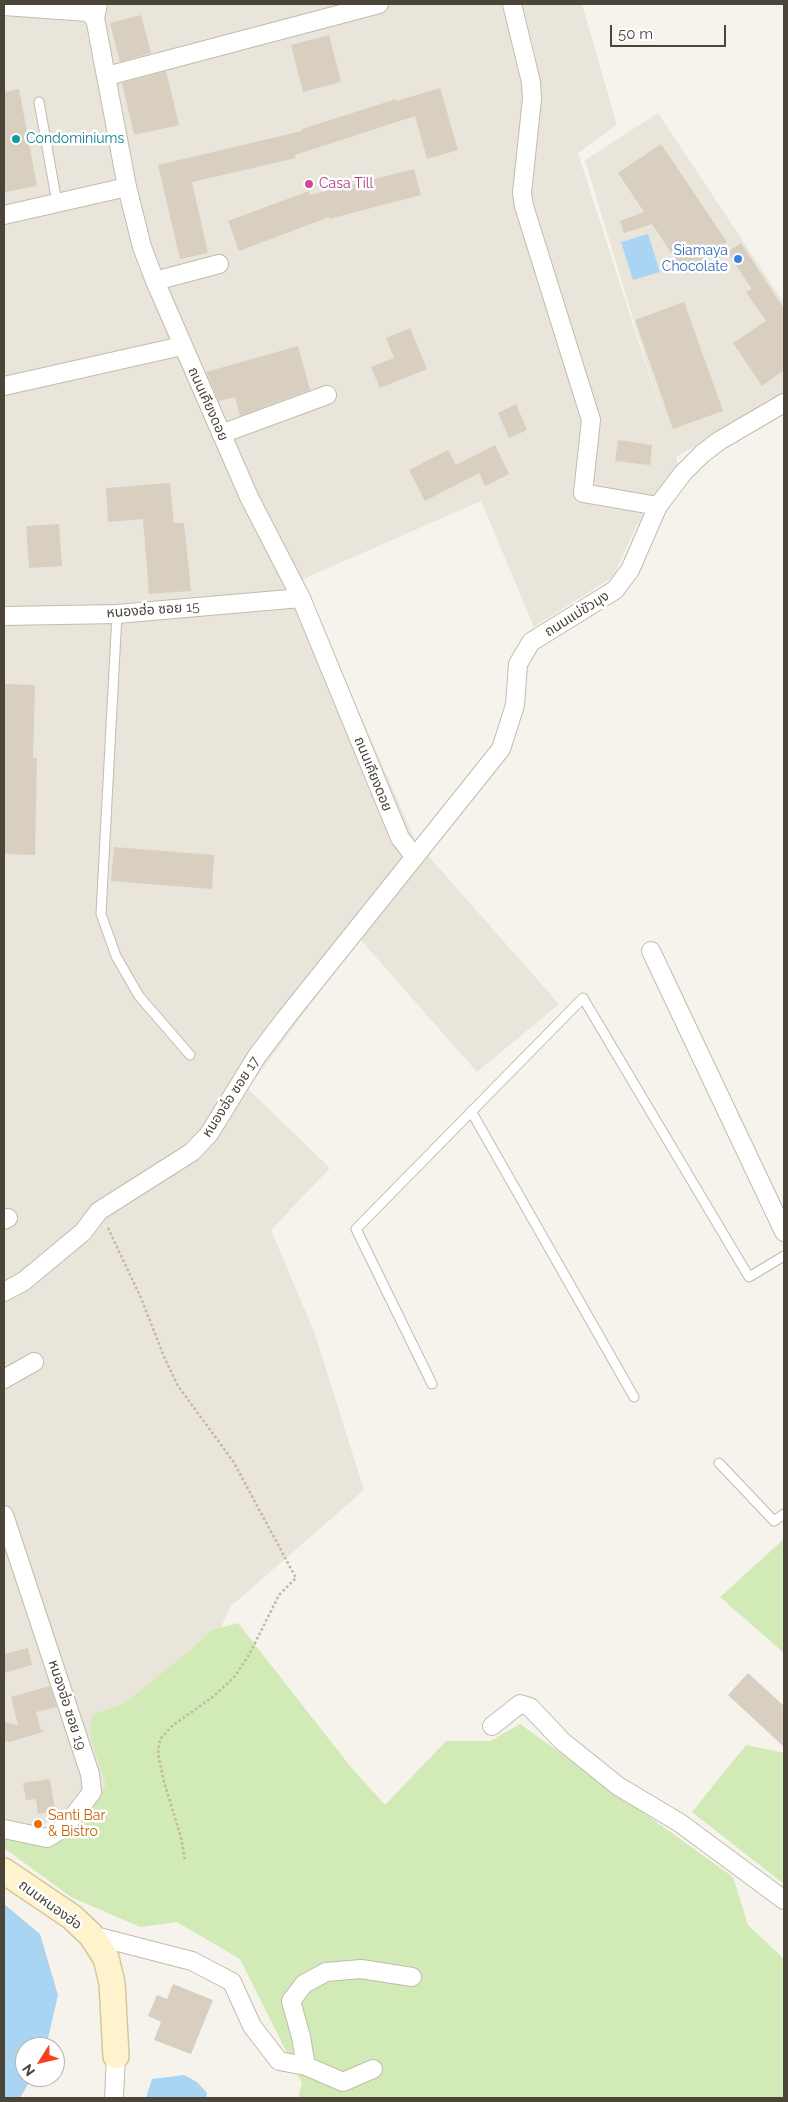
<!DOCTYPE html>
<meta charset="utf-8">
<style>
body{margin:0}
#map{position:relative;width:788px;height:2102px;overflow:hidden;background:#f6f3ec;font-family:Raleway,sans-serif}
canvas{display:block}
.frame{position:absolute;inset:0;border:5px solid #4b4439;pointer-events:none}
.north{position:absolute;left:15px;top:2037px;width:50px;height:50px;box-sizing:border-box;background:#fff;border:1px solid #b7b4b0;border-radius:50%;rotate:234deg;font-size:14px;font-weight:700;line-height:20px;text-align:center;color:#4b4439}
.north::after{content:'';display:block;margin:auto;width:18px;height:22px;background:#fc3f1d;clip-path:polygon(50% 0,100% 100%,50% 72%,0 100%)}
.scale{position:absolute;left:610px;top:25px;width:116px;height:22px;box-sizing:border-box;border:2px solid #4b4439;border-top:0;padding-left:6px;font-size:15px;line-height:18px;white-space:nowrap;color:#4b4439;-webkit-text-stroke:4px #fff;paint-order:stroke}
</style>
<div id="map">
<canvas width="788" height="2102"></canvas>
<div class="frame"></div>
<div class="north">N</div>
<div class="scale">50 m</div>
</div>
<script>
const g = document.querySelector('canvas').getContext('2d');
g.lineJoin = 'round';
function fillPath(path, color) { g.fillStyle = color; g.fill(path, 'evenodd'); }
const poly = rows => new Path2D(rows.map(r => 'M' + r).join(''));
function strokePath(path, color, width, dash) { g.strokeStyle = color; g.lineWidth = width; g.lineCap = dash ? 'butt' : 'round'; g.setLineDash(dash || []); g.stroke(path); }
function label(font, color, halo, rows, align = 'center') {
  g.font = font + ' Raleway,"Noto Sans Thai",sans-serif'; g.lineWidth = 5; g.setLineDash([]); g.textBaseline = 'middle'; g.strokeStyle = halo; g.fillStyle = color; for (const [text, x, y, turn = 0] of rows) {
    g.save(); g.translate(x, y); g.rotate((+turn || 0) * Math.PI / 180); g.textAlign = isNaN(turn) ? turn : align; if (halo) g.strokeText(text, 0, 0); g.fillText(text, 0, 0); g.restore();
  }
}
fillPath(poly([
 [4,4,582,4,617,125,578,153,664,421,585,160,658,113,784,303,784,396,676,457,678,465,636,527,613,577,534,627,481,501,301,580,416,842,559,1004,477,1072,359,938,248,1089,330,1168,271,1230,315,1334,364,1490,231,1606,186,1701,127,1782,43,1825,4,1833]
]), '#eae5da');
fillPath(poly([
 [784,1539,784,1653,720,1597],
 [238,1623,350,1766,385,1805,446,1741,490,1741,520,1724,733,1877,748,1925,784,1959,784,2098,298,2098,302,2083,240,1959,177,1922,140,1927,71,1897,4,1848,4,1838,57,1828,90,1809,106,1785,89,1731,93,1714,124,1704,194,1647,212,1630],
 [746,1745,784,1753,784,1884,692,1812]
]), '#d2eab5');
fillPath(poly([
 [648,234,660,272,633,280,621,242],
 [4,1904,40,1934,58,1995,46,2047,25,2047,25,2077,32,2077,20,2098,4,2098],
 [184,2075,197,2082,207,2093,206,2098,146,2098,152,2079]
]), '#a9d4f2');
fillPath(poly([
 [141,15,151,53,120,62,110,23],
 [329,35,341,82,303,92,291,45],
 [166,71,179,125,134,135,122,83],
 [440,88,458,150,427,159,415,116,295,155,296,158,192,182,208,253,180,259,158,165,302,131,302,129,396,99,397,101],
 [19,89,37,186,4,192,4,92],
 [661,144,727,242,684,272,652,224,624,233,620,221,644,212,618,173],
 [414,169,421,195,329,219,329,217,239,251,228,221,309,191,310,195],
 [741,243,784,309,784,370,762,386,733,343,766,321,746,292,752,289,727,252],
 [684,302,723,411,673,429,635,320],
 [410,328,427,369,380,388,371,367,394,358,386,338],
 [298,346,310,390,240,416,235,397,219,401,206,372],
 [516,404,527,430,509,438,498,413],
 [618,440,652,445,650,465,615,461],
 [495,445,509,474,485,486,479,473,425,501,409,470,448,450,456,465],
 [170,483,174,523,184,523,191,591,149,594,143,519,108,522,106,488],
 [59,524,62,566,29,568,26,526],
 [4,684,35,685,33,758,37,758,35,855,4,854],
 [114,847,214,855,212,889,111,881],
 [28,1648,32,1665,4,1673,4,1654],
 [748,1673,784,1706,784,1747,728,1695],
 [50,1686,57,1707,36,1712,41,1730,46,1731,10,1742,4,1740,4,1722,18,1725,11,1697],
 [50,1779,55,1811,38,1814,36,1799,26,1800,23,1783],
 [173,1984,213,2000,191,2054,154,2040,161,2022,148,2016,157,1995,167,1999]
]), '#d8cfc1');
const lane = poly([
 [39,102,57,203],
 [117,614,101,914,116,956,139,996,190,1055],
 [471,1111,634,1397],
 [432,1384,356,1229,583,998,749,1277,784,1256],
 [719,1463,774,1521,784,1514]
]);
const street = poly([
 [98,4,95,18,127,187,142,247,155,281,249,497,301,598,400,838,415,857],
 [512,4,531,82,532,99,522,193,524,206,591,420,583,493,658,506],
 [4,6,87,12,95,18],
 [107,76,379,4],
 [4,215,127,187],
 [155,281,219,264],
 [4,386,182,346],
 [221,434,327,395],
 [4,616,117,614,301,598],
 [651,951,784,1232],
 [4,1220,8,1218],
 [4,1292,24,1281,83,1232,99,1211,192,1152,209,1134,257,1056,285,1019,501,749,515,705,518,664,531,642,615,590,630,570,658,506,683,473,702,454,719,441,784,403],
 [4,1379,34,1362],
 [4,1515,90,1774,92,1792,65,1827,47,1838,4,1829],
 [492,1726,520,1704,530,1707,562,1741,618,1786,680,1823,784,1900],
 [91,1935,192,1961,232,1982,252,2026,279,2061,306,2066,343,2082,373,2069],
 [306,2066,301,2037,291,2001,304,1984,326,1972,361,1969,412,1977],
 [114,2098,116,2056]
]);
const secondary = poly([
 [4,1871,72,1917,91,1935,106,1958,112,1983,116,2056]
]);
strokePath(lane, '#c2bbae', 11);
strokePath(street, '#c2bbae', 20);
strokePath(secondary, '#d6c79b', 28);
strokePath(poly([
 [108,1228,141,1298,165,1359,178,1386,233,1461,296,1578,279,1595,249,1655,235,1676,214,1696,172,1726,160,1739,158,1753,164,1782,181,1837,185,1861]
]), '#c4b79f', 2.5, [2.5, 2.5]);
strokePath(lane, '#fff', 9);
strokePath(street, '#fff', 18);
strokePath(secondary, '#fff3cd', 25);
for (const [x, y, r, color] of [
 [16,139,5,"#0f9aa8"],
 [309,184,5,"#d1479c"],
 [738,259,5,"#3f7fe0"],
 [38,1824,5,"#e8710a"]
]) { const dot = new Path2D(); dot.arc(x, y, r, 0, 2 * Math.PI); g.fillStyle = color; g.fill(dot); strokePath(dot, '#fff', 2); }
label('14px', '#0d838f', '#fff', [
 ["Condominiums",26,139]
], 'left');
label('14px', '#b23c85', '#fff', [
 ["Casa Till",319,184]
], 'left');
label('14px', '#366cbe', '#fff', [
 ["Siamaya",728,251],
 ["Chocolate",728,267]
], 'right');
label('14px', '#4b4439', '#fff', [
 ["ถนนเคียงดอย",208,404,66],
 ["หนองฮ่อ ซอย 15",153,610,-4],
 ["ถนนแม่ขัวมุง",577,614,-32],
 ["ถนนเคียงดอย",373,774,68],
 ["หนองฮ่อ ซอย 17",231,1097,-57],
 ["หนองฮ่อ ซอย 19",67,1705,72],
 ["ถนนหนองฮ่อ",50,1905,36]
]);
label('14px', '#c56008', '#fff', [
 ["Santi Bar",48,1816],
 ["& Bistro",48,1832]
], 'left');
</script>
